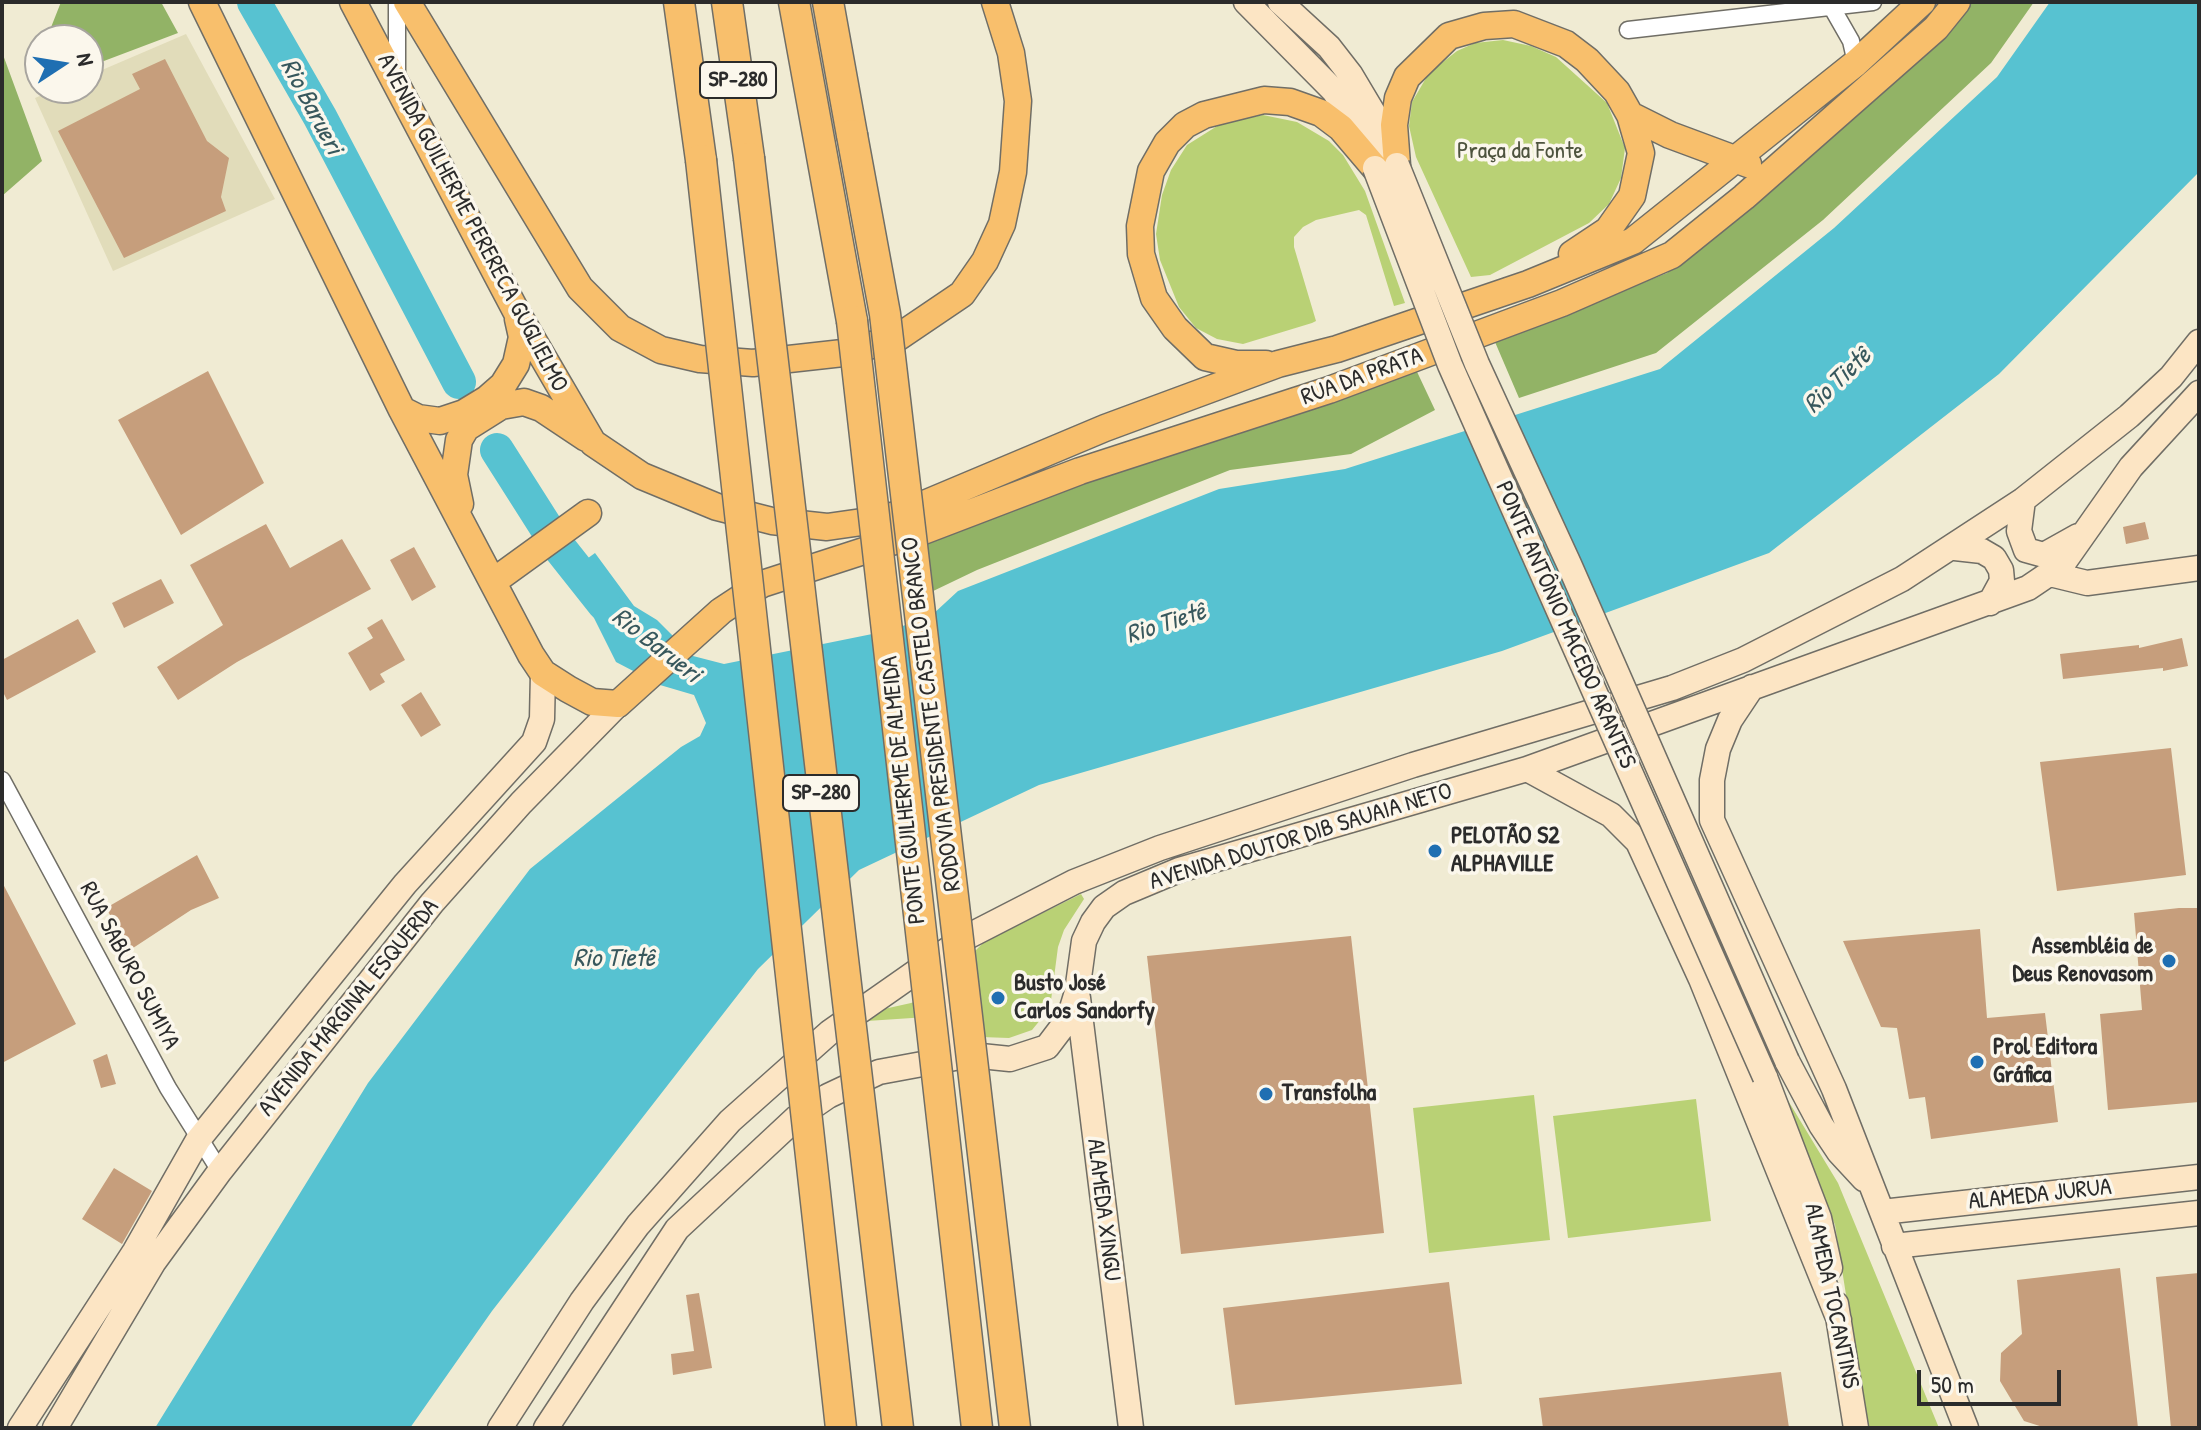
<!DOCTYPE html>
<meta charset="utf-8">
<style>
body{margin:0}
#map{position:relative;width:2201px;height:1430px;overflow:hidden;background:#f0ebd3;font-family:"Patrick Hand",sans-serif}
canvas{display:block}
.frame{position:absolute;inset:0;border:4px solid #2b2b2b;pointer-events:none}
.north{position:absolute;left:24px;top:24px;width:80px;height:80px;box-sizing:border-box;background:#fbf7ec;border:2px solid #a8a59f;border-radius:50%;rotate:78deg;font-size:22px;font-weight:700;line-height:32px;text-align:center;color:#2b2b2b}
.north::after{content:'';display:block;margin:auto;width:28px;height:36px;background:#1f6fb2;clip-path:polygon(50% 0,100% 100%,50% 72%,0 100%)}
.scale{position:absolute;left:1917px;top:1370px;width:144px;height:36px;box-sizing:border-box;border:4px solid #2b2b2b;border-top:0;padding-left:10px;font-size:24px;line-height:28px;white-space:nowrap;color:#2b2b2b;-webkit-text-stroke:6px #fbf7ec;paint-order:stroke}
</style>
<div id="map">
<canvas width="2201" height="1430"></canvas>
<div class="frame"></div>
<div class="north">N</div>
<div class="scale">50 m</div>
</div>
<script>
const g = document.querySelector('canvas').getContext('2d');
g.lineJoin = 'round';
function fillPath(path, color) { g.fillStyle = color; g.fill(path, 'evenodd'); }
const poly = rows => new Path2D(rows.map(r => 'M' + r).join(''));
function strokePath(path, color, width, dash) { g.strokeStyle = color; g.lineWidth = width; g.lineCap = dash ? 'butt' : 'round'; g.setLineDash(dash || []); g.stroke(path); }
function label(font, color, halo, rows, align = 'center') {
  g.font = font + ' "Patrick Hand",sans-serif'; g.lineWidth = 7; g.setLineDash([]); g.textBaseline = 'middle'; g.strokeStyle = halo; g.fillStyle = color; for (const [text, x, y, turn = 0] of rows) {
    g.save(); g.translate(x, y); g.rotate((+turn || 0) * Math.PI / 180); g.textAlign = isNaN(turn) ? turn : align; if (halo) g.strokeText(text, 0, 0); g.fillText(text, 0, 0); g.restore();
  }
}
fillPath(poly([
 [186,34,275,199,113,271,35,98,59,88,88,88,88,76]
]), '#e1dcba');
fillPath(poly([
 [1503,40,1531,46,1556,57,1607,103,1625,148,1621,178,1609,204,1589,223,1490,275,1471,277,1416,157,1409,126,1412,102,1429,73,1457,51,1475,43],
 [1263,115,1297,122,1329,141,1343,155,1365,191,1405,303,1394,306,1366,215,1359,210,1316,220,1303,227,1294,237,1294,247,1316,321,1312,323,1243,344,1217,339,1196,328,1179,307,1160,260,1156,234,1162,195,1171,170,1187,145,1222,123],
 [1081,894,1084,899,1064,930,1058,947,1050,1008,1032,1030,1009,1038,981,1037,957,1015,867,1021,866,1013,911,1003,956,985,969,957,984,942],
 [1778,1084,1838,1183,1939,1428,1867,1428,1835,1225],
 [1534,1095,1550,1240,1429,1253,1413,1108],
 [1696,1099,1711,1221,1568,1238,1553,1116]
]), '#b9d175');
fillPath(poly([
 [61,2,161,2,178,33,88,67,88,40,46,40],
 [1971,2,2034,2,1991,63,1823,220,1656,353,1519,398,1495,342,1667,273,1942,41],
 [2,52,42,161,2,196],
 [1411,359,1435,410,1351,454,1230,470,977,570,904,605,899,549]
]), '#92b366');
fillPath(poly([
 [2050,2,2199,2,2199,172,1999,374,1769,553,1502,651,1039,785,859,870,758,969,492,1311,410,1428,155,1428,368,1083,530,869,681,747,700,736,706,723,694,695,660,685,616,662,587,604,562,577,595,553,634,606,657,620,693,656,724,664,892,630,932,615,958,591,1219,489,1345,469,1660,369,1834,228,1997,77]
]), '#57c2d1');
strokePath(poly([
 [254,2,320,117,459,382],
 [497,450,558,546,604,604]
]), '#57c2d1', 34);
fillPath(poly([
 [165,59,207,141,229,158,221,197,226,211,124,258,58,131,140,89,132,74],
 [208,371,264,483,181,535,118,420],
 [2145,522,2149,539,2126,544,2123,527],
 [266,524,290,568,342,539,371,589,237,662,178,700,157,667,223,625,190,565],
 [414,547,436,587,412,601,390,560],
 [161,579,174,603,124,628,112,603],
 [78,619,96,652,7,700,2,690,2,660],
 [382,619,405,660,380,674,385,682,370,691,348,653,373,638,367,628],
 [2182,638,2188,666,2163,671,2163,668,2063,679,2060,654,2139,645,2139,648],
 [421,692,441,725,421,737,401,705],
 [2171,748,2186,875,2057,891,2040,762],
 [197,855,219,898,191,910,130,950,106,908],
 [2,882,76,1024,2,1063],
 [2179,908,2199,908,2199,1102,2108,1110,2100,1014,2142,1010,2134,913],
 [1980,929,1987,1018,2045,1013,2058,1122,1931,1139,1925,1097,1909,1099,1897,1028,1881,1027,1843,941],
 [1351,936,1384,1233,1181,1254,1147,956],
 [107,1054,116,1084,101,1088,93,1060],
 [114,1168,152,1191,122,1244,82,1219],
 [2120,1268,2138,1428,2046,1428,2024,1421,2000,1381,2001,1353,2022,1334,2017,1280],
 [2199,1273,2199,1428,2171,1428,2156,1277],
 [1449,1282,1462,1384,1235,1405,1223,1308],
 [699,1293,712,1368,673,1375,671,1354,694,1351,686,1295],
 [1781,1372,1789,1428,1543,1428,1539,1398]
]), '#c69e7c');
const street = poly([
 [1831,6,1851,41,1856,63],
 [1628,30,1873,2],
 [397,76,397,2],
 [2,780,168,1088,220,1171]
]);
const secondary = poly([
 [1246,2,1334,91,1368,142,1374,164],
 [1280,2,1329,47,1350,74,1384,131,1394,155],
 [2023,500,2019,531,2026,550,2044,555,2078,536],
 [1955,548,1982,551,1994,558,2001,570,2002,581,1990,603],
 [2050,574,2087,583,2199,568],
 [1752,687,1730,720,1718,749,1712,780,1712,820,1834,1089,1966,1428],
 [1527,769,1611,815,1638,842,1701,979,1839,1320],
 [948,951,944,983,948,1016,952,1032,971,1055],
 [1078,998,1131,1428],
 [1787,1061,1821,1125,1839,1152,1864,1179],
 [1765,1077,1819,1218,1830,1268],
 [1882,1212,2199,1177],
 [1894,1246,2199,1213],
 [1836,1304,1856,1428],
 [20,1428,135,1251,198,1140,405,884,534,742,542,719,543,673],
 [55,1428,153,1263,220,1171,432,903,521,803,618,704],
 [500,1428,582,1301,638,1225,730,1121,830,1032,963,939,1074,882,1160,848,1413,765,1672,688,1743,660,1902,579,2023,500,2129,416,2171,377,2199,342],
 [546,1428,677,1229,796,1118,828,1096,879,1072,971,1055,1010,1059,1047,1047,1069,1018,1077,992,1084,941,1093,922,1104,907,1124,893,1179,870,1527,769,2028,588,2062,565,2131,467,2199,393]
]);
const primary = poly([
 [202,2,402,410,531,655,543,673,568,689,592,702,618,704,721,611,762,584,910,536,1080,471,1329,390,1562,303,1672,255,1744,197,1936,28,1957,2],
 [353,2,516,311,593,443,642,476,717,507,772,521,827,527,883,519,910,510,1105,428,1278,364,1337,349,1528,284,1633,241,1856,63,1922,2],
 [407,2,580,288,620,328,661,350,700,359,753,363,843,353,897,338,962,294,985,261,1002,224,1013,172,1018,101,1011,53,995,2],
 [1630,115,1670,135,1748,164],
 [1397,165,1394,125,1398,98,1407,77,1449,36,1484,26,1514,24,1566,44,1587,60,1617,92,1630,115,1641,153,1632,196,1608,230,1572,254],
 [1266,364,1236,364,1205,357,1175,328,1154,298,1141,254,1140,226,1151,171,1167,143,1185,125,1204,115,1264,100,1290,102,1321,113,1341,128,1375,168],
 [402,410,418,418,440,421,464,413,487,399,503,385,516,364,522,337,518,319],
 [460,504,454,475,459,440,466,428,501,406,524,402,541,408,586,438],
 [494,581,588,513]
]);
const highway = poly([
 [679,2,701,160],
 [727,2,749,158],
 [794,2,852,321],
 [828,2,852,135]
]);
strokePath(street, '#706e66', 19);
strokePath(secondary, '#706e66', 27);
strokePath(primary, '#706e66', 29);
strokePath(highway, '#706e66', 33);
strokePath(street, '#fff', 16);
strokePath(secondary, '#fce5c4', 24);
strokePath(primary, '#f8bf6c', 26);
strokePath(highway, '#f8bf6c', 30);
const secondaryBridge = poly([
 [1397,165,1477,364,1569,564,1787,1061],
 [1375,168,1450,365,1765,1077]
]);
const highwayBridge = poly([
 [852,135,885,314,1015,1428],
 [749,158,898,1428],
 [701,160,841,1428],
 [852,321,977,1428]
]);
strokePath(secondaryBridge, '#706e66', 27, []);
strokePath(highwayBridge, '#706e66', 33, []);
strokePath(secondaryBridge, '#fce5c4', 24);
strokePath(highwayBridge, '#f8bf6c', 30);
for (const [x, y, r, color] of [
 [1435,851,8,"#1f6fb2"],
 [2169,961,8,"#1f6fb2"],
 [998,998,8,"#1f6fb2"],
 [1977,1062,8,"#1f6fb2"],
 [1266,1094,8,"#1f6fb2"]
]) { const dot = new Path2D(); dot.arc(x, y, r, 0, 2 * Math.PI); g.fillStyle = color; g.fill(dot); strokePath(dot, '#fbf7ec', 3); }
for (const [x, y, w] of [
 [738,80,76],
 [821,793,76]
]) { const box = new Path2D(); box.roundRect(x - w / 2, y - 18, w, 36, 6); g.fillStyle = '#fbf7ec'; g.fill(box); strokePath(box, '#2b2b2b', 2); }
label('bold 22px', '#2b2b2b', null, [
 ["SP-280",738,80],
 ["SP-280",821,793]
]);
label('24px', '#4e543e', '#fbf7ec', [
 ["Praça da Fonte",1520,152]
]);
label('24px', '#2b2b2b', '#fbf7ec', [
 ["AVENIDA GUILHERME PERERECA GUGLIELMO",472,223,62],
 ["RUA DA PRATA",1362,377,-20],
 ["PONTE ANTÔNIO MACEDO ARANTES",1565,625,66],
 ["RODOVIA PRESIDENTE CASTELO BRANCO",932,714,-97],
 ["PONTE GUILHERME DE ALMEIDA",904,790,-96],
 ["AVENIDA DOUTOR DIB SAUAIA NETO",1301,837,-17],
 ["RUA SABURO SUMIYA",129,966,62],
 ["AVENIDA MARGINAL ESQUERDA",349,1008,-51],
 ["ALAMEDA JURUA",2040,1195,-6],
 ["ALAMEDA XINGU",1103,1210,83],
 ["ALAMEDA TOCANTINS",1831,1296,78]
]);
label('bold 24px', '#2b2b2b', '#fbf7ec', [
 ["PELOTÃO S2",1451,837],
 ["ALPHAVILLE",1451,865],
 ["Assembléia de",2153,947,"right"],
 ["Deus Renovasom",2153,975,"right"],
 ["Busto José",1014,984],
 ["Carlos Sandorfy",1014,1012],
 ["Prol Editora",1993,1048],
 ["Gráfica",1993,1076],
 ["Transfolha",1282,1094]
], 'left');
label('italic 26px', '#38585d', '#fbf7ec', [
 ["Rio Barueri",311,107,62],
 ["Rio Tietê",1838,381,-44],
 ["Rio Tietê",1166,624,-18],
 ["Rio Barueri",656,646,38],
 ["Rio Tietê",614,959]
]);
</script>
